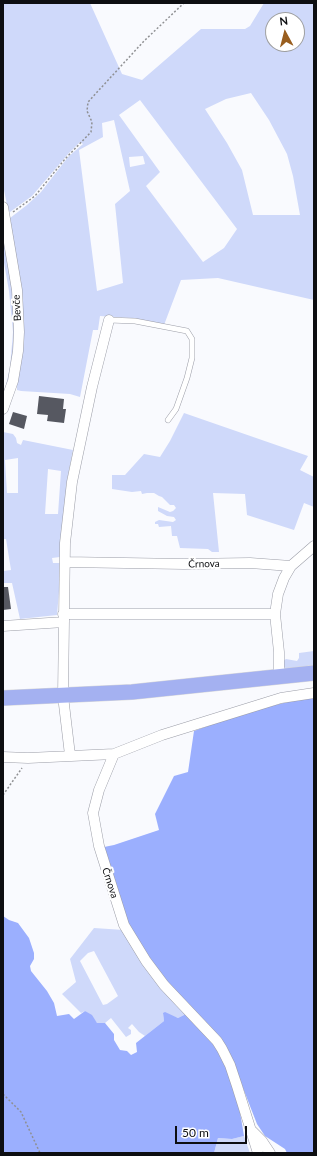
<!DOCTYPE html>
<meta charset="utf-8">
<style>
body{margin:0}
#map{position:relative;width:317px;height:1156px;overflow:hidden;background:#f9fafe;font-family:Lato,sans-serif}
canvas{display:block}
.frame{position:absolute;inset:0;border:4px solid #0d0e11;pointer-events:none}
.north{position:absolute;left:265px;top:12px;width:40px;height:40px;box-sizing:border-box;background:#fff;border:1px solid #9e9fa0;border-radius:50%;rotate:353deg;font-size:11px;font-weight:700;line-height:16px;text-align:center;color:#0d0e11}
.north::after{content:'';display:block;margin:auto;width:14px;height:18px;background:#995e1f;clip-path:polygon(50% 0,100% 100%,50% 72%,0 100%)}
.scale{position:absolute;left:175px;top:1126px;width:72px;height:18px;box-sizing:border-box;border:2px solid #0d0e11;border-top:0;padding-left:5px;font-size:12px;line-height:14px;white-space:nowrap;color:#0d0e11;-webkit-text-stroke:3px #fff;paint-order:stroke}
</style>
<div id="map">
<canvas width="317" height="1156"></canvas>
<div class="frame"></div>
<div class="north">N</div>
<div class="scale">50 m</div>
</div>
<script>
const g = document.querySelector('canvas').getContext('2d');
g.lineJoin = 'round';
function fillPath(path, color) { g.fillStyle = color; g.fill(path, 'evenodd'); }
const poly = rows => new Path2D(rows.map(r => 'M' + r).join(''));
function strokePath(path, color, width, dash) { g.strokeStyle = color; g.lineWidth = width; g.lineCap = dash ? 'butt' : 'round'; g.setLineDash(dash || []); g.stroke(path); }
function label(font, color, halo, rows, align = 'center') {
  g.font = font + ' Lato,sans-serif'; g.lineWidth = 4; g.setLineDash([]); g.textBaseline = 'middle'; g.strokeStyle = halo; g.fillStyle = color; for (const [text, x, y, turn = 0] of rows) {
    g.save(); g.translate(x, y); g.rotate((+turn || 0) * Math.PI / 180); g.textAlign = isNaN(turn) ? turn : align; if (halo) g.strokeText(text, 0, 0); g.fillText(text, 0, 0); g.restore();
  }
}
fillPath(poly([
 [3,3,90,3,122,74,142,80,201,29,245,29,250,26,264,3,314,3,314,300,218,278,181,280,164,325,132,318,100,316,98,330,93,330,80,397,70,394,21,391,17,390,16,256,10,218,27,205,41,192,68,157,83,144,80,142,69,153,32,196,10,212,8,210,3,185],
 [273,20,297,20,297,44,273,44],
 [251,93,269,120,287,154,293,176,300,215,253,215,242,170,227,143,205,109,226,99],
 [140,100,237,229,224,248,203,262,146,186,160,172,119,115],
 [114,120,130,191,115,204,123,283,97,291,79,150,103,137,102,123],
 [143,156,145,164,130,167,129,157],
 [3,225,13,290,15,333,11,375,3,396,3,390,5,389,10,368,13,332,9,291,3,257],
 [184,413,308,456,300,470,314,477,314,507,304,503,294,530,247,515,245,494,213,493,219,552,212,552,208,549,180,548,177,536,172,536,171,526,159,527,158,524,155,524,155,522,159,520,173,522,176,520,174,517,167,516,158,511,158,507,170,512,173,511,176,508,174,505,170,505,162,497,159,496,154,493,147,493,142,494,141,491,132,492,112,489,112,475,125,475,144,454,160,457,170,441],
 [3,432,13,434,16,438,17,443,21,445,23,440,73,450,67,481,60,557,52,558,53,563,60,563,61,567,57,615,20,619,12,583,3,583,3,571,11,570,6,539,3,539],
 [18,458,18,493,7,493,5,460],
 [48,469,61,471,58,514,45,514],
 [314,651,314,665,287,669,284,667,282,662,286,659,297,661,299,658,299,653],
 [94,928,124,930,186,1014,178,1018,163,1013,164,1021,145,1036,139,1032,132,1024,128,1028,131,1030,131,1034,126,1037,111,1018,105,1023,97,1023,85,1011,81,1013,62,994,76,982,70,959],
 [94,951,118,996,107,1004,103,1005,80,961,88,953],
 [244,1136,250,1153,214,1153,218,1138,232,1139]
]), '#cfd9fa');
fillPath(poly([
 [314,696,314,1153,287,1153,285,1149,265,1136,257,1124,234,1065,170,988,129,927,104,847,114,845,159,830,155,814,174,776,188,772,194,731,249,711],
 [3,916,9,920,18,923,29,938,34,953,34,959,30,966,31,971,47,991,54,1003,57,1016,69,1014,74,1019,85,1011,92,1015,97,1023,105,1023,114,1034,114,1040,120,1050,127,1051,131,1055,137,1052,136,1043,164,1021,163,1013,165,1012,178,1018,186,1014,212,1043,221,1056,229,1074,238,1100,244,1136,232,1139,218,1138,214,1153,3,1153]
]), '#9baffe');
fillPath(poly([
 [39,396,64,399,63,409,66,409,64,423,47,421,48,415,37,414],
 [13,412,27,416,24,429,9,424],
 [3,587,8,587,11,609,3,610]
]), '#565861');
const lane = poly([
 [109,320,135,321,187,331,192,339,192,358,187,378,176,409,168,420]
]);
const street = poly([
 [3,207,17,290,19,332,18,351,13,381,3,409],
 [66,562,184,564,250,563,291,566],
 [63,614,275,614],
 [3,626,64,622],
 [279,678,279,652,275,614,278,594,284,578,291,566,314,546],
 [114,754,99,790,93,813,99,846,124,925,146,961,164,985,217,1041,222,1049,230,1065,237,1086,258,1153],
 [70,755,63,696,65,543,72,482,92,387,109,320],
 [3,757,28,758,114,754,162,735,281,698,314,693],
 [252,1131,262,1141,270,1153]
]);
const primary = poly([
 [3,698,132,692,314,673]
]);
strokePath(lane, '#9c9ea8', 6);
strokePath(street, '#9c9ea8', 11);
strokePath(primary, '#d8d8d9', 16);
strokePath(poly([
 [13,212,35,196,65,159,91,132,92,122,87,111,88,102,144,41,184,3],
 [3,795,22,768],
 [3,1094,21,1112,40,1153]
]), '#8f9093', 1.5, [2, 2]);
strokePath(lane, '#fff', 5);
strokePath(street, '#fff', 10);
strokePath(primary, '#a4b1f1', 15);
label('10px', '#0d0e11', '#fff', [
 ["Bevče",17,308,-93],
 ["Črnova",204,564,-1],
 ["Črnova",110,883,72]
]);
</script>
